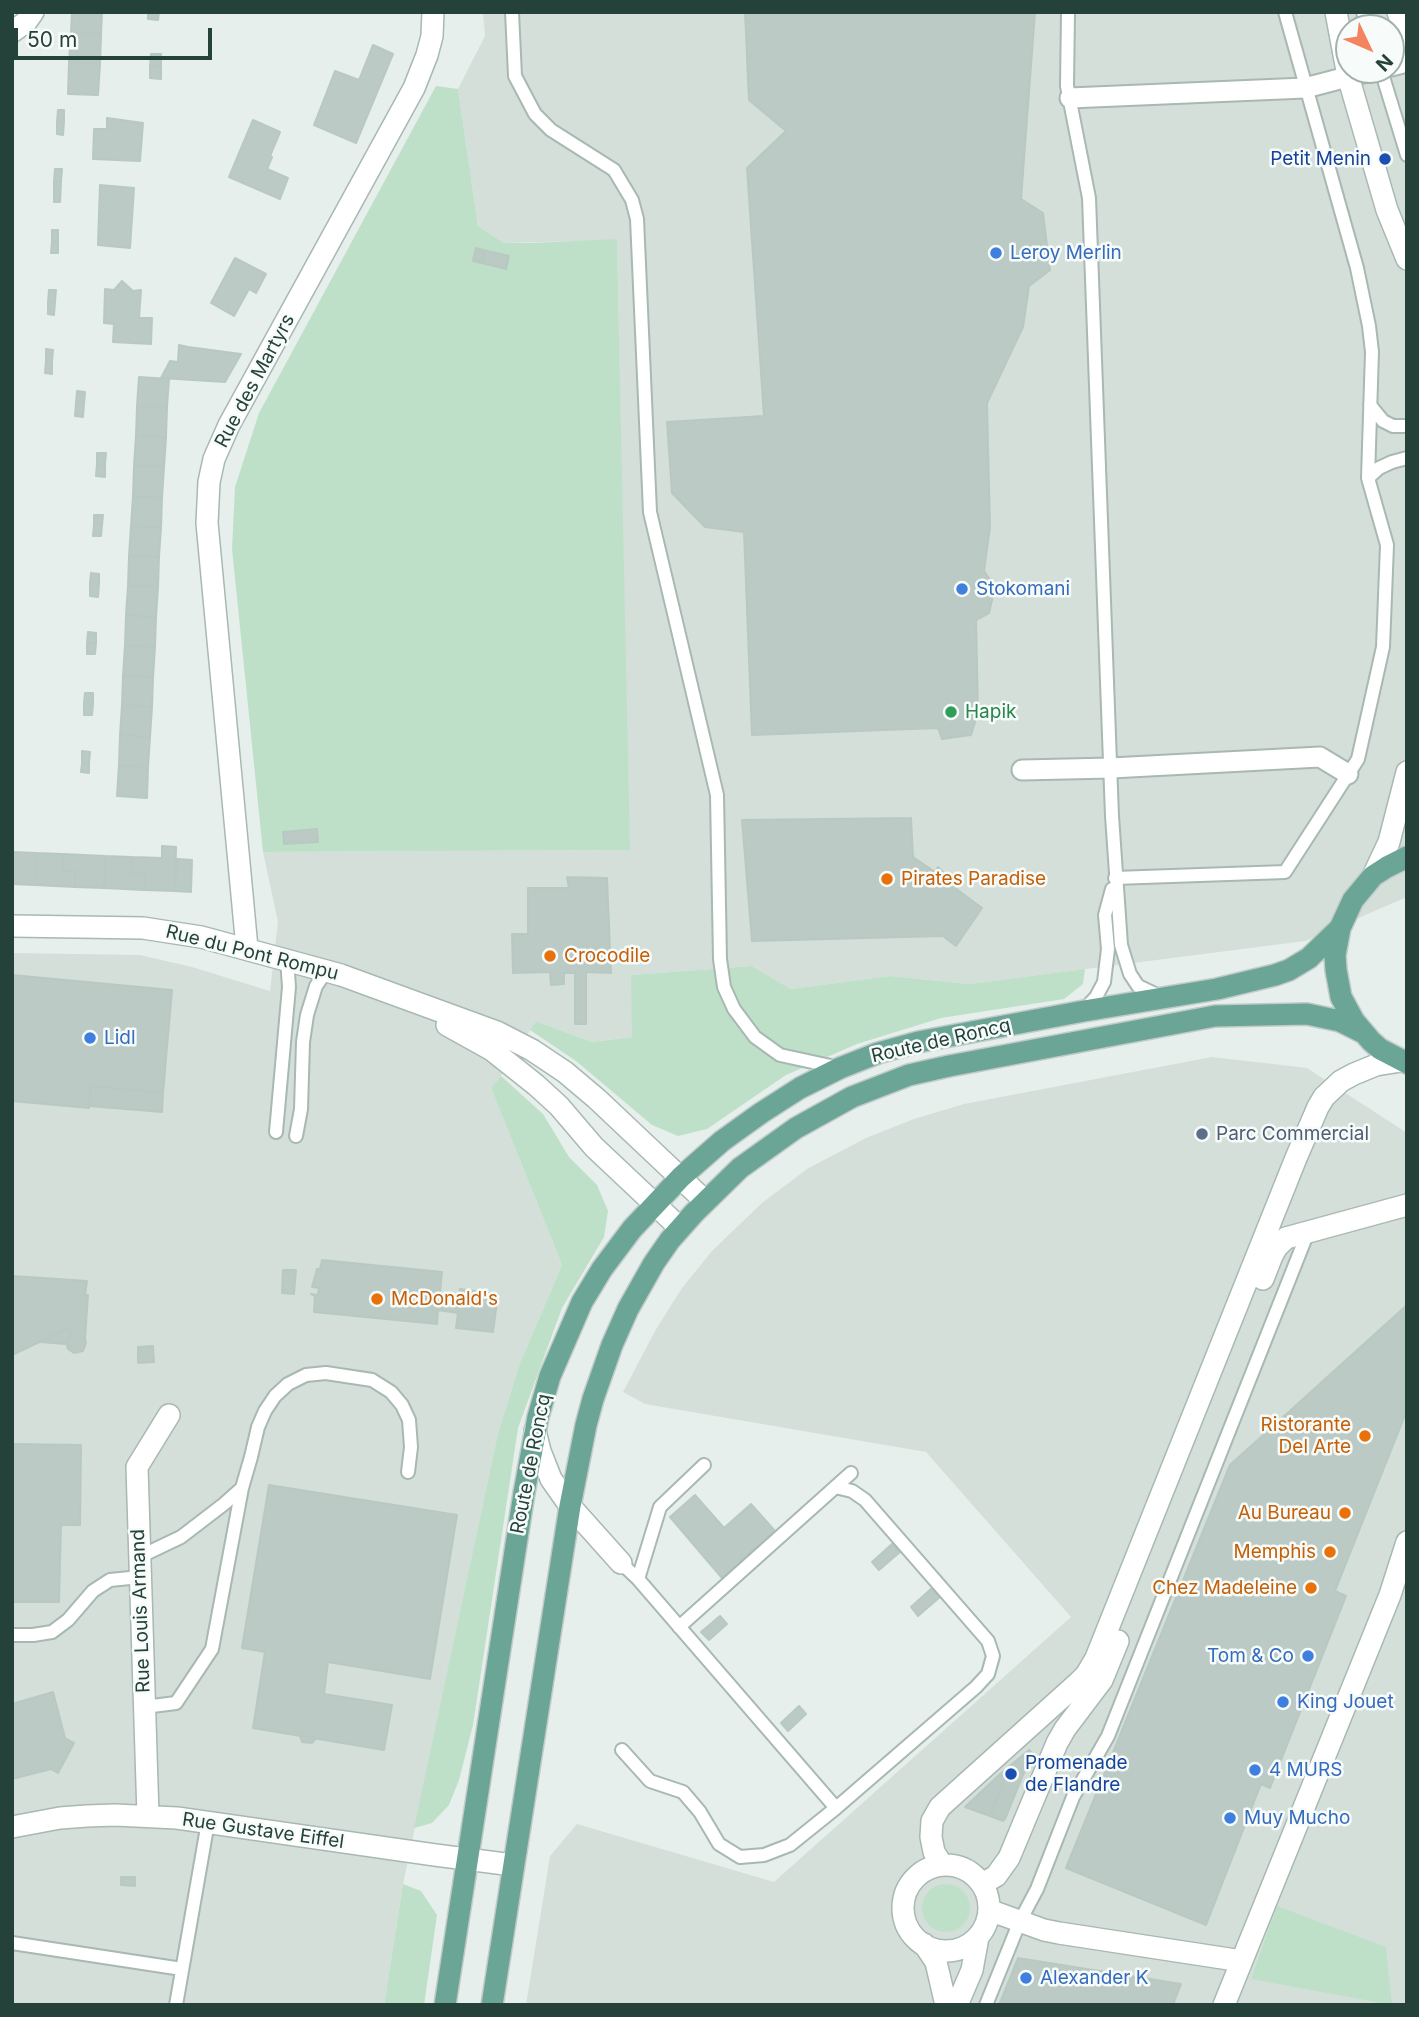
<!DOCTYPE html>
<style>
body{margin:0}
#map{position:relative;width:1419px;height:2017px;overflow:hidden;background:#e6efeb;font-family:Inter,sans-serif}
canvas{display:block}
.frame{position:absolute;inset:0;border:14px solid #24423a;pointer-events:none}
.north{position:absolute;left:1335px;top:14px;width:70px;height:70px;box-sizing:border-box;background:#f7fbf9;border:2px solid #a3b1ad;border-radius:50%;rotate:134deg;font-size:19px;font-weight:700;line-height:28px;text-align:center;color:#24423a}
.north::after{content:'';display:block;margin:auto;width:24px;height:32px;background:#f4845f;clip-path:polygon(50% 0,100% 100%,50% 72%,0 100%)}
.scale{position:absolute;left:14px;top:28px;width:198px;height:32px;box-sizing:border-box;border:4px solid #24423a;border-top:0;padding-left:9px;font-size:21px;line-height:24px;white-space:nowrap;color:#24423a;-webkit-text-stroke:5px #f7fbf9;paint-order:stroke}
</style>
<div id="map">
<canvas width="1419" height="2017"></canvas>
<div class="frame"></div>
<div class="north">N</div>
<div class="scale">50 m</div>
</div>
<script>
const g = document.querySelector('canvas').getContext('2d');
g.lineJoin = 'round';
function fillPath(path, color) { g.fillStyle = color; g.fill(path, 'evenodd'); }
const poly = rows => new Path2D(rows.map(r => 'M' + r).join(''));
function strokePath(path, color, width, dash) { g.strokeStyle = color; g.lineWidth = width; g.lineCap = dash ? 'butt' : 'round'; g.setLineDash(dash || []); g.stroke(path); }
function label(font, color, halo, rows, align = 'center') {
  g.font = font + ' Inter,sans-serif'; g.lineWidth = 5; g.setLineDash([]); g.textBaseline = 'middle'; g.strokeStyle = halo; g.fillStyle = color; for (const [text, x, y, turn = 0] of rows) {
    g.save(); g.translate(x, y); g.rotate((+turn || 0) * Math.PI / 180); g.textAlign = isNaN(turn) ? turn : align; if (halo) g.strokeText(text, 0, 0); g.fillText(text, 0, 0); g.restore();
  }
}
fillPath(poly([
 [483,12,1407,12,1407,897,1305,941,969,984,890,976,791,989,752,966,632,975,632,1037,592,1042,536,1021,501,1076,491,1088,562,1265,520,1363,498,1433,403,1884,384,2005,12,2005,12,953,140,955,192,967,270,991,278,922,263,852,629,850,617,240,504,243,478,226,458,89,485,36],
 [1349,28,1391,28,1391,70,1349,70],
 [1212,1057,1307,1068,1407,1133,1407,2005,526,2005,550,1856,577,1824,774,1882,1071,1617,926,1452,645,1404,623,1392,655,1331,682,1288,712,1251,762,1203,807,1169,866,1138,914,1119,964,1104]
]), '#d4dfda');
fillPath(poly([
 [436,86,458,89,478,226,504,243,531,243,617,239,630,850,263,852,232,549,235,487,259,413],
 [752,966,791,989,890,976,969,984,1085,969,1083,984,1064,999,941,1018,857,1044,786,1075,707,1129,678,1136,652,1125,576,1061,530,1030,536,1021,592,1042,632,1037,631,975],
 [501,1076,543,1114,569,1157,597,1185,608,1211,604,1237,562,1308,518,1428,473,1725,459,1780,449,1805,432,1823,414,1828,498,1433,520,1363,562,1265,491,1088],
 [403,1884,421,1891,437,1915,424,2005,384,2005],
 '922 1908a24 24 0 1 1 48 0a24 24 0 1 1-48 0Z',
 [1277,1906,1386,1947,1392,2005,1251,1979]
]), '#bfe0c8');
const building = poly([
 [72,12,102,12,101,34,71,33,72,12],
 [148,12,159,12,158,20,148,19,148,12],
 [745,12,1035,12,1021,199,1043,213,1050,270,1029,286,1023,327,987,403,990,527,984,571,995,587,989,613,976,620,978,713,971,735,942,739,938,728,752,735,744,532,705,527,672,493,667,422,764,416,747,168,786,131,749,100,745,12],
 [71,33,101,34,100,64,69,62,71,33],
 [373,45,393,54,356,143,314,125,335,71,359,80,373,45],
 [151,54,161,54,161,67,150,66,151,54],
 [69,62,100,64,98,95,68,94,69,62],
 [150,66,161,67,161,79,150,78,150,66],
 [58,110,64,110,64,122,57,122,58,110],
 [107,118,143,123,140,161,93,159,94,129,107,129,107,118],
 [253,120,280,132,270,156,272,157,267,169,288,178,280,199,229,177,253,120],
 [57,122,64,122,63,135,57,134,57,122],
 [55,169,62,169,61,181,54,181,55,169],
 [54,181,61,181,60,202,54,202,54,181],
 [100,185,134,188,130,248,98,245,100,185],
 [52,230,58,230,58,241,52,241,52,230],
 [52,241,58,241,58,253,51,253,52,241],
 [476,248,483,250,484,260,473,260,476,248],
 [483,250,509,256,506,269,473,261,484,260,483,250],
 [235,258,266,274,256,293,249,289,234,316,211,303,235,258],
 [122,281,133,291,141,290,139,318,152,318,151,344,113,342,114,324,104,323,105,289,114,290,122,281],
 [49,290,56,290,55,302,48,302,49,290],
 [48,302,55,302,54,315,48,314,48,302],
 [179,345,188,347,241,354,225,382,161,378,170,361,178,362,179,345],
 [46,349,53,350,52,361,46,361,46,349],
 [46,361,52,361,52,374,45,373,46,361],
 [139,377,169,379,167,407,137,406,139,377],
 [77,391,85,392,84,403,76,403,77,391],
 [76,403,84,403,83,417,75,416,76,403],
 [137,406,167,407,166,437,136,436,137,406],
 [136,436,166,437,164,467,134,466,136,436],
 [97,453,106,453,105,464,97,464,97,453],
 [97,464,105,464,105,477,96,476,97,464],
 [134,466,164,467,162,498,133,496,134,466],
 [133,496,162,498,161,528,131,526,133,496],
 [94,515,103,515,102,525,94,524,94,515],
 [94,524,102,525,101,536,93,536,94,524],
 [131,526,161,528,159,557,129,556,131,526],
 [129,556,159,557,158,587,128,586,129,556],
 [91,573,99,574,99,584,90,583,91,573],
 [90,583,99,584,98,597,90,596,90,583],
 [128,586,158,587,156,617,126,615,128,586],
 [126,615,156,617,155,647,125,645,126,615],
 [88,632,96,633,96,643,87,643,88,632],
 [87,643,96,643,95,654,87,654,87,643],
 [125,645,155,647,153,677,123,676,125,645],
 [123,676,153,677,152,707,122,705,123,676],
 [85,693,93,693,93,704,84,703,85,693],
 [84,703,93,704,92,715,84,715,84,703],
 [122,705,152,707,150,737,120,735,122,705],
 [120,735,150,737,148,767,119,765,120,735],
 [82,751,90,752,89,763,82,763,82,751],
 [82,763,89,763,89,773,81,772,82,763],
 [119,765,148,767,147,798,117,796,119,765],
 [911,818,913,857,935,872,938,867,947,876,943,879,982,908,956,946,943,936,752,941,742,820,911,818],
 [317,829,318,842,284,844,283,832,317,829],
 [162,846,176,847,175,891,144,890,145,874,131,873,132,857,162,858,162,846],
 [12,852,36,853,35,885,12,884,12,852],
 [36,853,63,854,63,871,75,871,75,887,35,885,36,853],
 [63,854,105,856,104,888,75,887,75,871,63,871,63,854],
 [105,856,132,857,131,873,145,874,144,890,104,888,105,856],
 [177,859,192,860,191,892,175,891,177,859],
 [567,877,607,878,611,973,586,972,586,1024,575,1024,575,973,564,973,564,984,551,985,550,972,513,973,512,934,528,934,528,888,569,888,567,877],
 [12,975,172,990,163,1093,91,1086,89,1108,12,1101,12,975],
 [91,1086,163,1093,162,1112,89,1106,91,1086],
 [322,1260,442,1272,439,1303,459,1305,460,1289,498,1294,493,1332,456,1328,458,1313,438,1310,437,1324,314,1312,315,1296,311,1294,318,1295,319,1288,312,1287,317,1269,320,1269,322,1260],
 [283,1270,296,1270,294,1294,282,1293,283,1270],
 [13,1276,87,1281,85,1295,88,1295,85,1339,86,1343,83,1351,74,1353,68,1349,66,1342,72,1335,69,1328,12,1355,13,1276],
 [1407,1305,1407,1410,1335,1591,1346,1596,1270,1788,1261,1784,1206,1925,1066,1868,1230,1465,1407,1305],
 [69,1328,72,1335,67,1338,66,1344,40,1342,69,1328],
 [153,1346,154,1362,138,1363,138,1347,153,1346],
 [12,1444,81,1445,80,1525,61,1525,59,1602,12,1602,12,1444],
 [269,1485,457,1515,430,1679,328,1662,324,1694,392,1705,384,1750,253,1728,265,1652,242,1648,269,1485],
 [695,1495,724,1528,751,1504,775,1531,722,1578,670,1517,695,1495],
 [892,1544,900,1552,879,1570,872,1562,892,1544],
 [932,1588,940,1597,918,1616,911,1607,932,1588],
 [720,1616,727,1624,709,1640,701,1632,720,1616],
 [53,1692,65,1738,74,1743,58,1773,51,1769,12,1779,12,1704,53,1692],
 [799,1706,806,1714,788,1731,781,1723,799,1706],
 [300,1736,316,1738,312,1743,302,1742,300,1736],
 [1029,1750,1032,1753,1005,1819,1003,1821,990,1816,1005,1778,999,1775,1029,1750],
 [999,1775,1005,1778,990,1816,965,1807,999,1775],
 [121,1877,135,1877,135,1886,121,1885,121,1877],
 [1018,1958,1181,1984,1173,2005,999,2005,1018,1958]
]);
fillPath(building, '#bbcac4');
strokePath(building, '#b8c9c2', 2);
const service = poly([
 [512,12,515,76,535,114,551,130,614,170,632,200,637,219,650,512,717,795,720,959,724,987,734,1009,755,1037,780,1055,840,1068],
 [1068,12,1067,86,1089,198,1112,816,1121,945,1130,974,1138,986,1159,996],
 [1363,12,1368,28],
 [1381,70,1407,155],
 [1370,405,1383,421,1393,426,1407,426],
 [1368,478,1379,468,1392,462,1407,458],
 [1115,878,1285,872,1358,759,1383,647,1387,545,1368,478,1372,352,1369,326,1357,268,1285,12],
 [1084,1010,1096,997,1104,982,1108,949,1105,915,1112,889],
 [276,1132,289,987,287,959],
 [296,1136,301,1109,303,1042,307,1015,316,986,327,970],
 [139,1557,181,1537,224,1504,242,1488,251,1457,258,1427,265,1411,275,1396,288,1384,306,1375,326,1373,372,1380,391,1392,402,1405,409,1420,411,1447,408,1472],
 [621,1563,638,1579,836,1808],
 [638,1579,660,1507,704,1465],
 [679,1627,851,1473],
 [12,1635,33,1635,52,1632,68,1620,93,1591,110,1580,140,1577],
 [144,1707,176,1703,212,1649,242,1488],
 [622,1750,650,1781,683,1792,700,1812,719,1844,740,1857,764,1855,790,1845,836,1808,976,1687,988,1674,993,1656,988,1641,865,1500,852,1491,835,1487],
 [12,1943,182,1969],
 [176,2005,208,1822],
 [986,2005,1020,1921,1037,1889,1073,1797,1108,1736,1308,1232]
]);
const pedestrian = poly([
 [1391,66,1407,62],
 [1070,98,1305,88,1374,70],
 [1022,770,1111,768,1320,757,1348,774]
]);
const minor = poly([
 [12,32,26,22,33,12],
 [247,948,207,523,209,482,214,459,229,425,414,88,427,55,432,36,433,12],
 [1263,1279,1272,1256,1277,1247,1286,1238,1407,1205],
 [535,1431,540,1451,551,1479,570,1506,621,1563],
 [148,1816,137,1467,169,1415],
 [12,1827,60,1818,87,1816,115,1815,177,1818,435,1855,513,1865],
 [942,1865,934,1852,931,1837,932,1821,940,1807,1079,1682,1086,1675,1096,1658,1296,1158,1318,1107,1324,1097,1341,1081,1354,1074,1376,1065,1401,1061],
 '903 1908a43 43 0 1 1 86 0a43 43 0 1 1-86 0Z',
 [982,1884,996,1876,1009,1858,1057,1743,1065,1729,1102,1680,1118,1641],
 [989,1910,1044,1930,1059,1933,1242,1961],
 [924,1944,936,1962,946,2005],
 [957,2005,972,1970,978,1937],
 [1224,2005,1390,1595,1407,1542]
]);
const tertiary = poly([
 [1336,12,1348,76,1387,210,1407,259],
 [1398,12,1407,40],
 [1373,876,1389,842,1407,772],
 [12,926,143,928,201,937,341,975,497,1032,532,1050,565,1072,597,1099,705,1201],
 [447,1025,492,1050,536,1085,559,1106,594,1147,680,1228]
]);
const primary = poly([
 [1407,857,1387,867,1373,876,1353,900,1340,928,1335,955,1336,970,1341,997,1354,1021,1371,1041,1380,1049,1407,1063],
 [445,2005,524,1493,538,1417,550,1376,582,1302,602,1269,632,1229,681,1177,722,1141,761,1113,800,1088,840,1068,878,1053,918,1042,1084,1011,1217,989,1275,975,1289,970,1309,958,1340,928],
 [492,2005,570,1506,586,1425,593,1399,612,1345,628,1309,654,1263,670,1240,694,1213,740,1168,796,1128,852,1097,909,1075,949,1066,1215,1016,1307,1014,1340,1021,1362,1032]
]);
strokePath(service, '#a8b8b2', 16);
strokePath(pedestrian, '#a8b8b2', 23);
strokePath(minor, '#a8b8b2', 24);
strokePath(tertiary, '#a8b8b2', 24);
strokePath(primary, '#c2cac8', 24);
strokePath(service, '#fff', 12);
strokePath(pedestrian, '#fff', 19);
strokePath(minor, '#fff', 21);
strokePath(tertiary, '#fff', 21);
strokePath(primary, '#6aa596', 21);
for (const [x, y, r, color] of [
 [1385,159,7,"#1a4fb4"],
 [996,253,7,"#3f7fe0"],
 [962,589,7,"#3f7fe0"],
 [951,712,7,"#2e9e5b"],
 [887,879,7,"#e8710a"],
 [550,956,7,"#e8710a"],
 [90,1038,7,"#3f7fe0"],
 [1202,1134,7,"#5c6f8a"],
 [377,1299,7,"#e8710a"],
 [1365,1436,7,"#e8710a"],
 [1345,1513,7,"#e8710a"],
 [1330,1552,7,"#e8710a"],
 [1311,1588,7,"#e8710a"],
 [1308,1656,7,"#3f7fe0"],
 [1283,1702,7,"#3f7fe0"],
 [1255,1770,7,"#3f7fe0"],
 [1011,1774,7,"#1a4fb4"],
 [1230,1818,7,"#3f7fe0"],
 [1026,1978,7,"#3f7fe0"]
]) { const dot = new Path2D(); dot.arc(x, y, r, 0, 2 * Math.PI); g.fillStyle = color; g.fill(dot); strokePath(dot, '#f7fbf9', 2.5); }
label('19px', '#164399', '#f7fbf9', [
 ["Petit Menin",1371,159],
 ["Promenade",1025,1763,"left"],
 ["de Flandre",1025,1785,"left"]
], 'right');
label('19px', '#366cbe', '#f7fbf9', [
 ["Leroy Merlin",1010,253],
 ["Stokomani",976,589],
 ["Lidl",104,1038],
 ["Tom & Co",1294,1656,"right"],
 ["King Jouet",1297,1702],
 ["4 MURS",1269,1770],
 ["Muy Mucho",1244,1818],
 ["Alexander K",1040,1978]
], 'left');
label('19px', '#24423a', '#f7fbf9', [
 ["Rue des Martyrs",255,381,-62],
 ["Rue du Pont Rompu",252,953,14],
 ["Route de Roncq",941,1041,-13],
 ["Route de Roncq",531,1464,-79],
 ["Rue Louis Armand",141,1611,-92],
 ["Rue Gustave Eiffel",263,1831,8]
]);
label('19px', '#27864d', '#f7fbf9', [
 ["Hapik",965,712]
], 'left');
label('19px', '#c56008', '#f7fbf9', [
 ["Pirates Paradise",901,879,"left"],
 ["Crocodile",564,956,"left"],
 ["McDonald's",391,1299,"left"],
 ["Ristorante",1351,1425],
 ["Del Arte",1351,1447],
 ["Au Bureau",1331,1513],
 ["Memphis",1316,1552],
 ["Chez Madeleine",1297,1588]
], 'right');
label('19px', '#4e5e75', '#f7fbf9', [
 ["Parc Commercial",1216,1134]
], 'left');
</script>
